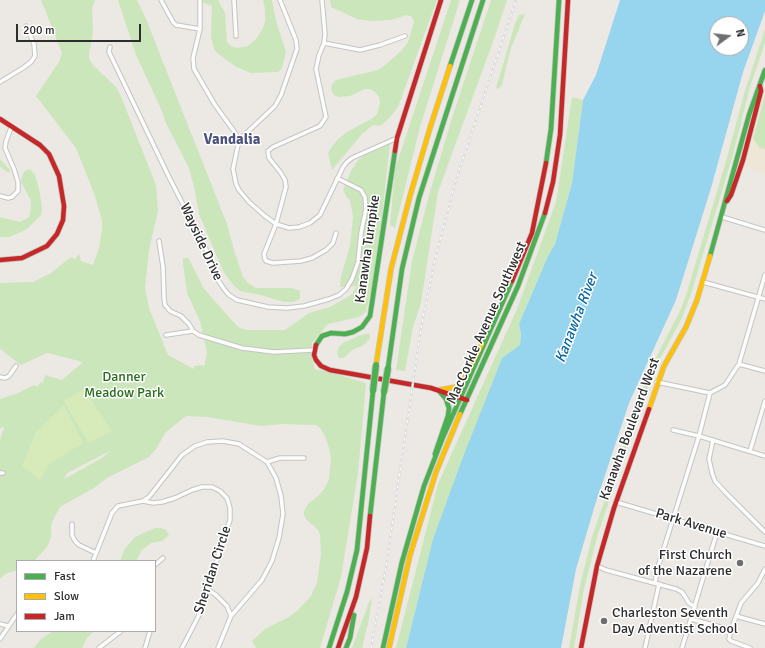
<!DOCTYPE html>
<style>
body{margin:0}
#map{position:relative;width:765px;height:648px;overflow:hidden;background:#ece8e4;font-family:Signika,sans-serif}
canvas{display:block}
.legend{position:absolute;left:16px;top:560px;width:140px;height:72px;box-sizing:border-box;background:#fff;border:1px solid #ababab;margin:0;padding:5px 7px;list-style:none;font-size:12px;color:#2d2d2d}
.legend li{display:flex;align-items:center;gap:8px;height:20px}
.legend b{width:20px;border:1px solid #ababab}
.north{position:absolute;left:709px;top:16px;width:40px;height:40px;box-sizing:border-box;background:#fff;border:1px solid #ababab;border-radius:50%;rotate:75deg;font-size:11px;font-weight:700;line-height:16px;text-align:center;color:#2d2d2d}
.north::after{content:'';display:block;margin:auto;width:14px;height:18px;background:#706e6d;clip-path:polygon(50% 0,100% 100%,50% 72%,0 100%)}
.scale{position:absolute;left:16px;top:24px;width:125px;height:18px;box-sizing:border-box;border:2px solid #2d2d2d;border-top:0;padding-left:5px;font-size:12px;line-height:14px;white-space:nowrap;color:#2d2d2d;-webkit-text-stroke:3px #fff;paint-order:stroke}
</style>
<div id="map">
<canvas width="765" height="648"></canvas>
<ul class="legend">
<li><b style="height:5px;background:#4caf50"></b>Fast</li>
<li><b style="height:5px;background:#ffc107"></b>Slow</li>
<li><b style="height:5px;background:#c62828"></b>Jam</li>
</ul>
<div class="north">N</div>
<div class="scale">200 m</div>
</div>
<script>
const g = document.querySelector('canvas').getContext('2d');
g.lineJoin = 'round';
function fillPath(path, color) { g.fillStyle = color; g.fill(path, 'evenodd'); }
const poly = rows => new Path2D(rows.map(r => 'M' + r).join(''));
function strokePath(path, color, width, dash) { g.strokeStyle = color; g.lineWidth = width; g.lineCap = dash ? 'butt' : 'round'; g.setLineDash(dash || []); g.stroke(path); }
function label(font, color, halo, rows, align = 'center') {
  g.font = font + ' Signika,sans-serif'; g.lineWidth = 3; g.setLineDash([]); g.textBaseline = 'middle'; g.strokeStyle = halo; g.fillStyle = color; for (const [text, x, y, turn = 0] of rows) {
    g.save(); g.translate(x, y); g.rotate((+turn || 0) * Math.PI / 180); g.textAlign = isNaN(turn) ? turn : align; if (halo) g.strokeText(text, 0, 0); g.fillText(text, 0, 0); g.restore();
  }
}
fillPath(poly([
 [760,86,765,87,765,174,741,167]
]), '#eee7d8');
fillPath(poly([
 [41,0,95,0,92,8,93,34,89,54,89,59,94,66,116,87,120,94,156,185,158,211,149,250,145,288,149,308,168,355,194,369,194,366,203,365,204,367,207,353,200,321,187,293,183,263,183,259,187,257,190,261,203,287,212,298,238,327,246,330,285,330,309,313,330,307,351,295,357,286,340,287,341,276,350,246,353,217,350,200,347,198,343,190,351,171,359,159,366,154,390,144,376,269,366,312,359,317,328,324,312,343,312,358,315,369,333,373,366,383,358,473,341,577,320,648,256,648,252,641,265,629,289,617,298,610,311,596,317,583,321,554,320,536,319,531,306,519,304,515,304,511,308,504,318,496,325,488,329,479,331,458,329,448,325,436,320,428,316,425,282,424,261,426,207,417,186,416,166,432,156,449,149,457,107,478,94,488,60,507,52,522,51,527,51,537,47,547,34,561,17,561,17,570,5,574,0,579,0,440,4,427,0,428,0,399,18,393,34,385,37,387,41,382,43,383,45,375,62,380,83,362,47,353,21,365,0,349,0,283,33,282,51,273,71,257,75,259,79,254,81,261,93,265,99,248,102,230,102,221,95,196,82,163,76,148,36,96,59,62,62,53],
 [110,451,102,458,64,479,67,473],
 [118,0,137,0,146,19,227,224,234,250,243,277,248,283,256,288,292,288,300,291,300,299,293,302,284,302,261,295,240,291,234,286,223,271,199,214,194,186,188,166,166,123,161,109,136,55],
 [198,0,218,0,225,13,227,42,231,46,237,48,248,46,257,38,263,28,265,21,265,9,263,0,272,0,276,21,286,52,282,68,278,72,251,73,236,67,217,53,214,49,211,37,212,6],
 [330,0,437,0,398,107,391,116,383,124,378,126,373,125,362,134,332,170,328,153,331,148,338,139,347,132,373,118,377,114,380,103,379,97,375,92,370,89,365,89,350,96,339,97,334,95,331,90,332,84,336,80,378,70,383,67,401,51,408,42,414,22,412,17,407,15,391,20,369,21,357,19,331,7],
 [451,0,460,0,420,127,395,228,390,225,395,169],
 [491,0,507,0,494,39,438,192,421,303,413,327,405,371,396,370,412,261,429,195,452,118],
 [525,14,511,48,502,85,499,89,496,88,515,24,519,15],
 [765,29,765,43,750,87,732,158,691,294,681,320,654,370,645,395,598,534,584,589,574,648,569,648,580,585,592,537,649,371,681,309,687,292,726,161,744,94],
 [765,95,765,149,763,149,760,148,753,139],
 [572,97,583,100,572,183,555,244,548,256,519,324,521,334,520,345,502,358,433,539,406,648,396,648,438,484,517,309,556,202],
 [0,159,10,170,9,173,0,167],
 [30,169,35,175,39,189,42,207,41,215,28,228,21,232,9,237,0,237,0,217,20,222,28,218,30,215,31,201,21,182,23,173,26,170],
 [369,333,370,338,366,343,362,346,352,350,344,358,339,358,337,353,339,347,343,343,358,336],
 [155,528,161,528,166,530,169,535,162,541,151,543,142,550,136,561,120,561,124,550,135,537],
 [372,598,369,619,362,648,352,648,369,602],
 [53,631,94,631,87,638,82,648,34,648,40,640]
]), '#cce6bc');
fillPath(poly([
 [84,389,112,431,88,443,64,401],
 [64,405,83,443,49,464,40,480,22,466,36,432]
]), '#d7eaba');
fillPath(poly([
 [620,0,765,0,765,11,743,72,711,188,676,300,629,403,595,505,576,569,561,648,406,648,433,539,463,457,502,358,520,345,521,334,519,324,548,256,555,244,572,183,583,100,596,75],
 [717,24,741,24,741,48,717,48]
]), '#97d4ed');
const street = poly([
 [161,0,173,22,176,25,200,29],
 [200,0,200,29,193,58,194,69,215,105,236,134,239,140],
 [234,0,236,36],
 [322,0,325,34,324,43,319,55,316,69,326,117,320,126,273,147,268,151,269,158,281,173,285,180,286,187,276,224,264,254,265,259,266,261,273,263,301,261,312,258,326,250,333,243,336,233],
 [324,43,360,50,380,45,405,36],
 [110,47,109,52,168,175,195,228,202,238,216,277,224,289,229,295,237,300,268,307,287,308,304,306,329,299,339,295,346,289,352,279,358,262,361,233,366,209,365,197,361,190,337,178],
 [0,82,23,68,31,62,35,56,34,44,26,26],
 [239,140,233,169,236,184,239,190,249,202,265,216,276,224,289,228,299,227,310,223,320,215,343,167,347,162,352,158,397,138],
 [239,140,275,106,281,95,297,49,296,40,280,0],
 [0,196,8,198,12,197,18,191,18,182,14,169,5,148,6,141,11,128],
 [722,217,765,230],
 [159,241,163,267,164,298,165,305,170,311,181,316,189,324,193,331,199,335,242,348,274,352,314,350],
 [703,282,765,299],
 [166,335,193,331],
 [739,364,765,371],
 [0,377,5,378,9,376,16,366],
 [657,382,710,393,725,385,739,364,765,275],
 [673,430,699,436,765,456],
 [713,440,709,459,712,473,715,481,725,492,765,532],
 [750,451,765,401],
 [267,462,280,458,304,458],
 [0,473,3,473],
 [143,501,149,497,182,455,195,446,207,442,223,441,239,444,267,462,276,478,281,496,283,514,279,538,272,561,262,580,231,616,218,648],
 [616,502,765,546],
 [72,524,72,535,75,541,79,545,96,553],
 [93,561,112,513,118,506,143,501,153,503,162,502,175,498,192,490,202,487,212,487,220,491,227,498,230,508,230,520,198,617,182,648],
 [155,565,163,558],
 [597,566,606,570,676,589,682,592,689,603,695,607],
 [655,583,658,567,699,436,710,393],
 [207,589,216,595,227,606,231,616],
 [736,616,765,624],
 [691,619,731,630],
 [0,624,8,626],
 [0,639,17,614],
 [99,648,121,631],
 [145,648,150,631],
 [645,648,659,584],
 [682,648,717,532],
 [750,648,731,641,729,639,731,630,741,603,758,583,765,569]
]);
const fast = poly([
 [450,66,472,0],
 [546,163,551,129,559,0],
 [710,256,749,115,765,70],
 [316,345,322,336,331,333,345,334,353,332,362,327,370,316,395,151],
 [388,368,402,269,419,198,483,0],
 [460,414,518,286,545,213],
 [435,454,448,416,449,408,446,399,440,392],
 [370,516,384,392],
 [329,648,347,592,357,550,373,391],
 [346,648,350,638,354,615],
 [383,648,402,562,424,486,443,437,512,281]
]);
const slow = poly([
 [376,365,391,269,410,196,430,128,450,66],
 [439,390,456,387,463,381,482,344],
 [649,409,664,366,686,327,697,300,710,256],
 [389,648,410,555,436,472,460,414]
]);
const jam = poly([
 [0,119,40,145,49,154,59,176,64,206,63,220,57,234,47,246,22,258,0,260],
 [395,151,397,138,441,0],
 [727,201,731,195,743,160,761,91,760,86],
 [545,213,553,182,560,135,568,0],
 [512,281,532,233,546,163],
 [316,345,314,355,316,360,321,366,330,370,431,388,467,400],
 [338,648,356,597,367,548,370,516],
 [581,648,597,566,614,508,649,409]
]);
strokePath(street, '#c5c4c4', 5.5);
strokePath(fast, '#c5c4c4', 6);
strokePath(slow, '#c5c4c4', 6);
strokePath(jam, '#c5c4c4', 6);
strokePath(street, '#fcfcfb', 3.5);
strokePath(fast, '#4caf50', 4.5);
strokePath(slow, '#ffc107', 4.5);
strokePath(jam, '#c62828', 4.5);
const rail = poly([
 [371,648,386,567,421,328,435,259,456,180,516,0]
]);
strokePath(rail, '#dfdfe0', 2.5);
strokePath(rail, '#fff', 1, [3]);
const fastBridge = poly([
 [373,391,376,365],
 [384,392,388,368]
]);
strokePath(fastBridge, '#c6c5c3', 8, []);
strokePath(fastBridge, '#4caf50', 6);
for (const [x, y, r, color] of [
 [740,563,4,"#706e6d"],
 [604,621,4,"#706e6d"]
]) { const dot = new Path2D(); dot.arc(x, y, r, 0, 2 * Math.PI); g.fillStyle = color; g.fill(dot); strokePath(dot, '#fff', 1.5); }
label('14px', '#2d2d2d', '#fff', [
 ["Wayside Drive",201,242,65],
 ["Kanawha Turnpike",368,249,-82],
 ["MacCorkle Avenue Southwest",487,323,-66],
 ["Kanawha Boulevard West",630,429,-70],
 ["Park Avenue",691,524,17],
 ["Sheridan Circle",213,570,-72]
]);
label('14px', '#286d1a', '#fff', [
 ["Danner",124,377],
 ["Meadow Park",124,393]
]);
label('14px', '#2d2d2d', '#fff', [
 ["First Church",732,555],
 ["of the Nazarene",732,571],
 ["Charleston Seventh",612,613,"left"],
 ["Day Adventist School",612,629,"left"]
], 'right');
label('bold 15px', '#4c537f', '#fff', [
 ["Vandalia",232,140]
]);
label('italic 15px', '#0c6aa3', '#fff', [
 ["Kanawha River",577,318,-69]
]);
</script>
